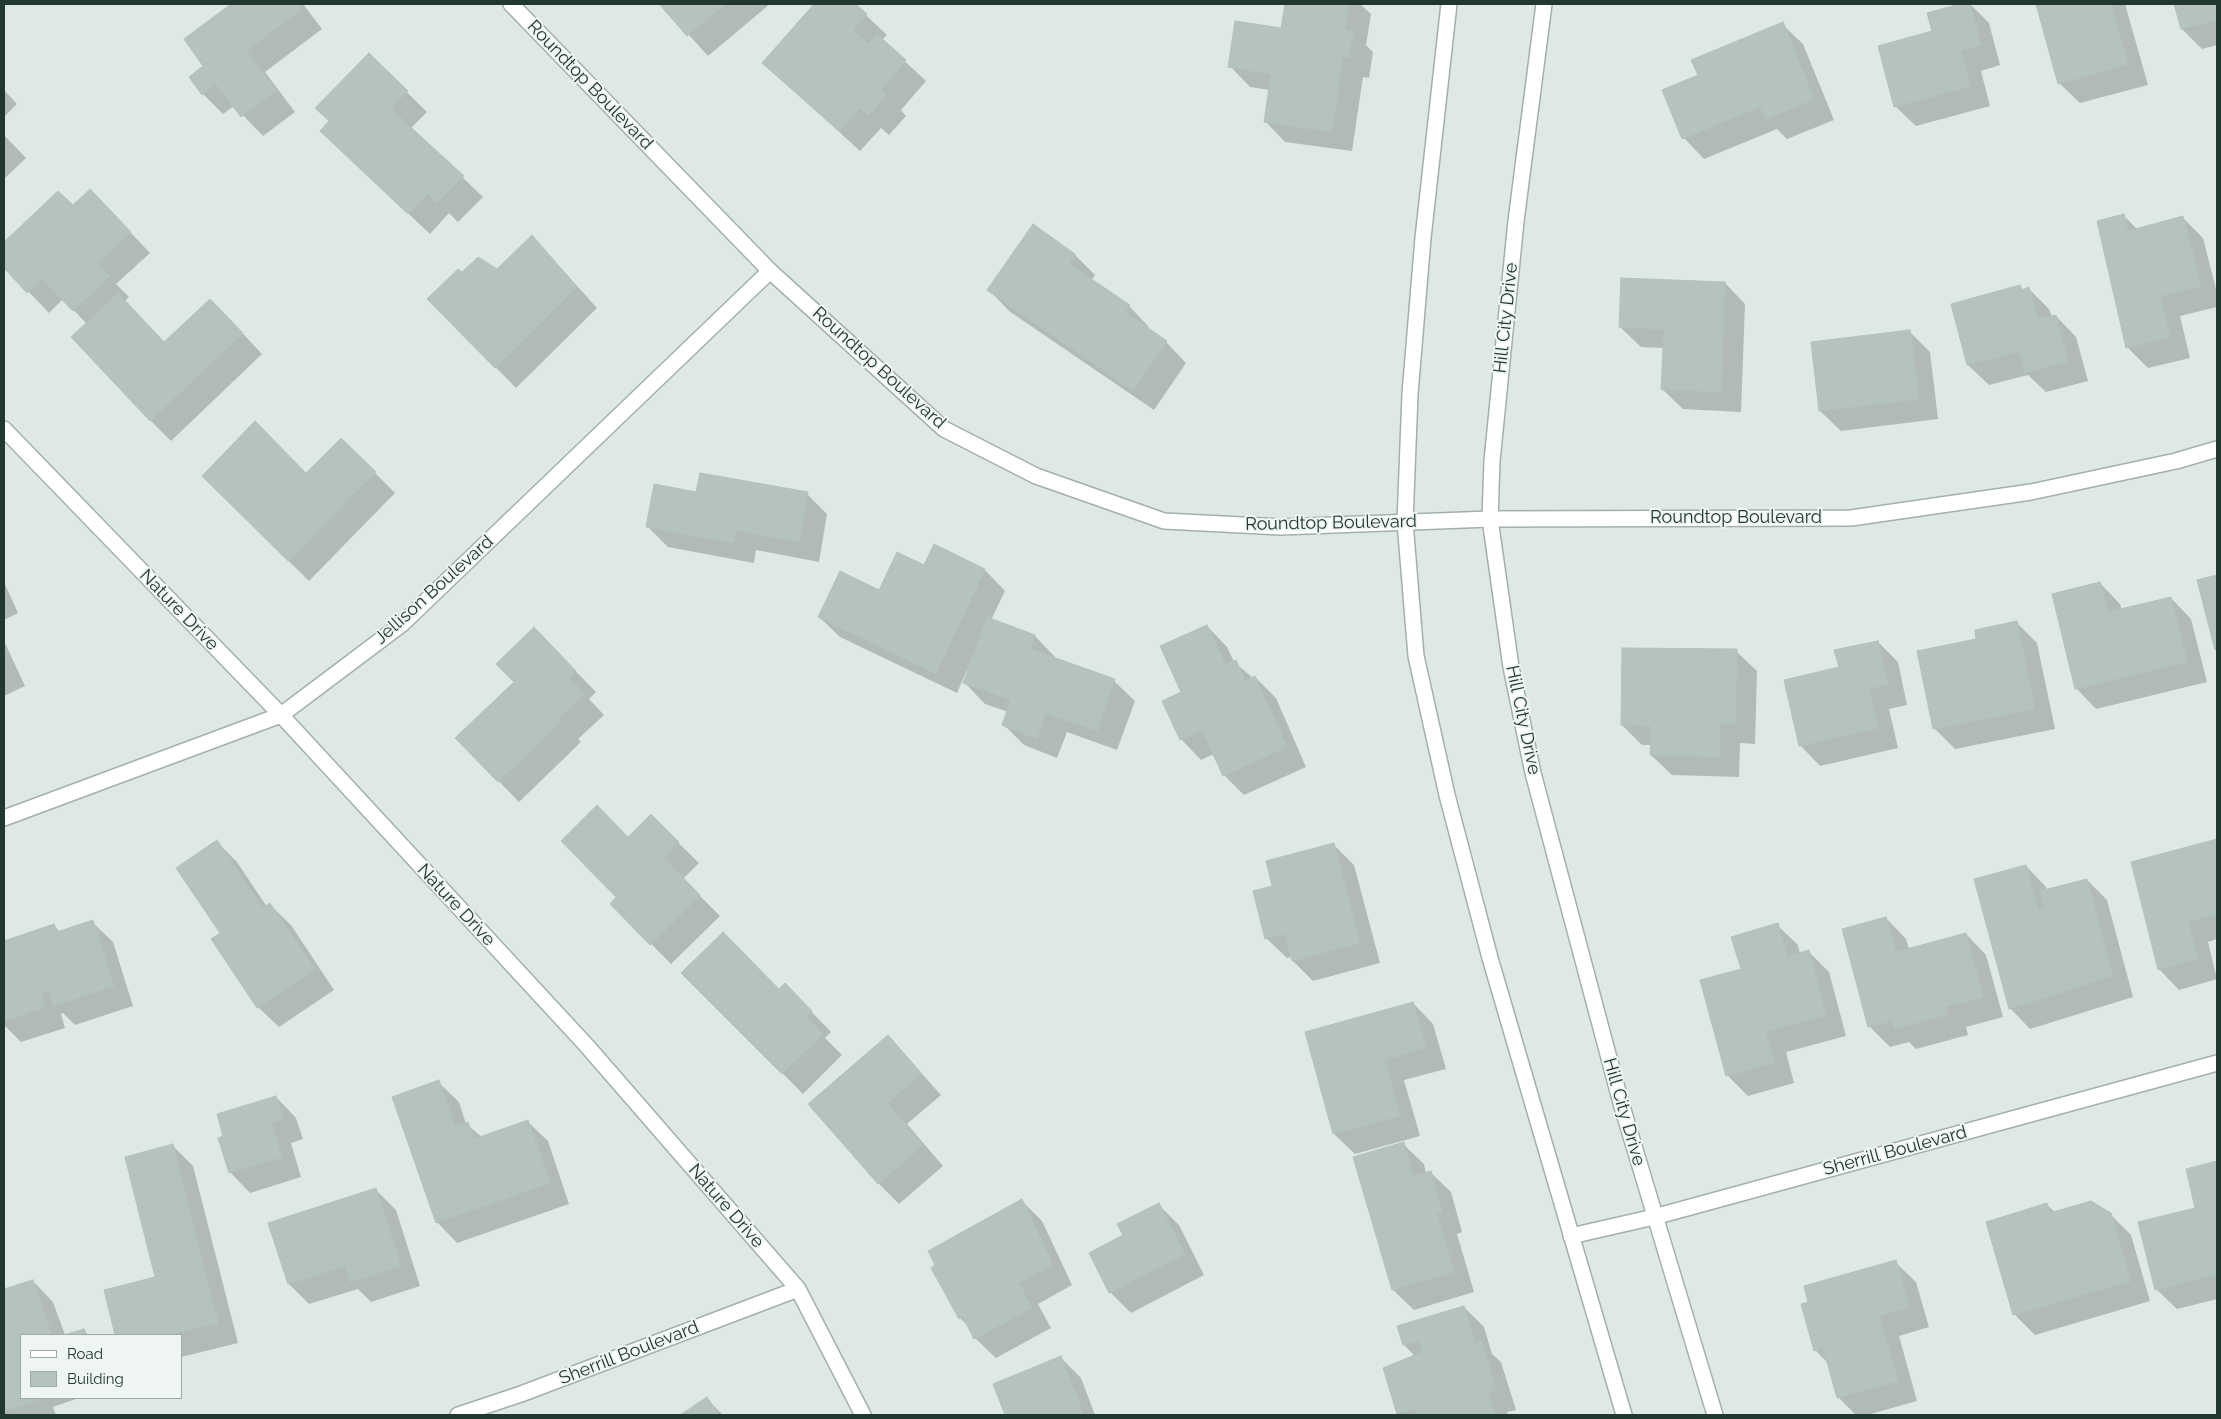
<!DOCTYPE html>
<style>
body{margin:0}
#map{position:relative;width:2221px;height:1419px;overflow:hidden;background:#dfe9e4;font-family:Raleway,sans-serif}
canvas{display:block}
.frame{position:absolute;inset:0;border:5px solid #213731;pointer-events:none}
.legend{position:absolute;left:20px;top:1334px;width:162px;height:65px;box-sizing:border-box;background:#eff6f2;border:1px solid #9daaa5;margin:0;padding:6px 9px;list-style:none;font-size:15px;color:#213731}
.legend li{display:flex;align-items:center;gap:10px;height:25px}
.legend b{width:25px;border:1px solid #9daaa5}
</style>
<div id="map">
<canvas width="2221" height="1419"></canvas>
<div class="frame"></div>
<ul class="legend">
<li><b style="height:6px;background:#fff"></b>Road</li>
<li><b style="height:14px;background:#b4c3bd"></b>Building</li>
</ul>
</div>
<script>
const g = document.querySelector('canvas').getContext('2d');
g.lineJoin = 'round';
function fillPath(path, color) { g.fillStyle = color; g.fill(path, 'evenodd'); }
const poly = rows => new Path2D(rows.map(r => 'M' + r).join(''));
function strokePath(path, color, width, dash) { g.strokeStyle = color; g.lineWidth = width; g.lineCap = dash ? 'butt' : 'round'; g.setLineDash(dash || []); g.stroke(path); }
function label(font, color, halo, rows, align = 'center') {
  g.font = font + ' Raleway,sans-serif'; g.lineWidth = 4; g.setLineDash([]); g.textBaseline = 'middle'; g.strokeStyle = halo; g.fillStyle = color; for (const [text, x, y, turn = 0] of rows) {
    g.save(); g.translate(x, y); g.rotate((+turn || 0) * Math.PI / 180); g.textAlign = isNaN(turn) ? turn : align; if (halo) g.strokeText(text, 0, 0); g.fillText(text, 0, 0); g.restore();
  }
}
fillPath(poly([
 [233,4,303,4,322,29,265,72,295,112,263,136,234,106,223,114,203,94,205,66,186,40],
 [661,4,770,4,708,56],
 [816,4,854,4,887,35,882,40,926,81,901,110,906,116,889,135,881,128,860,151,764,63],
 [1286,4,1360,4,1371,14,1366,45,1373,52,1369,78,1363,77,1352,151,1285,142,1265,121,1270,90,1250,87,1230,66,1282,29],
 [1964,4,1970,4,1989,23,2000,65,1981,71,1990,106,1916,126,1895,106,1934,32,1928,13],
 [2037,4,2125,4,2148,85,2080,103,2059,83],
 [2175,4,2217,4,2217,45,2202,49,2182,29],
 [1782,24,1803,44,1834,120,1787,139,1777,129,1704,159,1684,138,1663,91,1699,76],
 [369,55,427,112,411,128,483,197,458,222,449,213,430,234,342,151,330,122],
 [4,90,17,104,4,117],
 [4,135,26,158,4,179],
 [58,192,73,207,110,211,150,253,116,284,129,297,125,301,165,343,231,321,262,354,171,441,150,420,87,324,63,299,49,313,4,266,4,244],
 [2124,216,2138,230,2183,218,2203,238,2217,293,2217,307,2180,316,2190,358,2148,368,2127,347],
 [1033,226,1075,255,1095,275,1091,281,1129,306,1149,327,1147,329,1166,342,1186,363,1154,410,1009,311,989,290],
 [532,236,597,308,516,388,429,299,497,270],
 [1725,283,1745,304,1741,412,1683,409,1662,389,1664,348,1641,347,1620,327],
 [2020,286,2024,290,2029,289,2049,309,2052,317,2056,316,2076,337,2088,381,2046,392,2028,375,1989,385,1968,365],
 [1909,331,1930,352,1938,419,1841,431,1820,411],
 [341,439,395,493,309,581,203,476,306,475],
 [697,493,807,494,827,514,819,562,756,550,754,563,668,547,648,527],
 [934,546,985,570,1005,591,991,620,1035,636,1055,657,1054,659,1114,681,1135,701,1117,750,1067,732,1057,758,1024,745,1004,725,1008,712,985,704,965,683,969,671,967,670,957,693,840,637,819,617,880,591,924,567],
 [2217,576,2217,650,2199,581],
 [4,582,18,613,4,620],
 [2100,583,2120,604,2122,610,2171,598,2191,619,2207,682,2096,709,2076,688],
 [2017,623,2037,643,2055,729,1955,749,1935,729,1978,640],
 [1207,626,1227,647,1234,662,1253,678,1255,677,1276,698,1306,767,1244,795,1224,775,1214,754,1201,760,1181,739,1182,693],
 [4,641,25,686,4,696],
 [1878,642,1898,662,1907,705,1889,709,1898,748,1820,766,1800,745,1840,668],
 [554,649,596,692,589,699,604,715,578,739,581,742,519,802,457,738],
 [1736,651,1757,671,1755,744,1740,743,1739,777,1672,775,1651,755,1652,745,1642,745,1622,725],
 [651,816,699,863,683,879,720,916,671,964,612,904,618,897,628,838],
 [2217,841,2217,939,2208,942,2217,979,2179,990,2159,969,2133,863],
 [217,842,237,862,267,907,270,905,291,925,334,990,279,1027,258,1007,213,940,222,934],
 [1334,845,1354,865,1380,963,1313,981,1293,961,1292,957,1287,958,1266,938,1274,887],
 [2026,866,2046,887,2047,891,2087,880,2107,900,2133,997,2030,1029,2010,1008],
 [1886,918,1906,939,1909,949,1966,934,1986,955,2003,1017,1966,1027,1968,1035,1916,1049,1909,1042,1890,1047,1870,1027,1843,930],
 [92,922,113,942,133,1006,75,1025,63,1013,61,1014,65,1028,21,1042,4,1025,4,942,54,926,60,932],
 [1777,925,1798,945,1800,954,1808,951,1829,972,1846,1036,1786,1052,1794,1083,1748,1096,1727,1075,1742,970],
 [683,973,779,990,805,1005,831,1032,825,1038,842,1055,803,1094],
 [1413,1003,1433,1024,1446,1069,1404,1080,1420,1136,1355,1154,1334,1134],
 [888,1036,941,1095,907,1124,943,1166,899,1204,879,1184,810,1104],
 [438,1082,459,1102,466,1124,482,1137,527,1121,548,1141,569,1204,457,1243,437,1222],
 [276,1097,296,1118,303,1139,291,1143,301,1177,250,1193,230,1172],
 [1403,1144,1424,1164,1426,1173,1430,1172,1451,1192,1462,1232,1457,1234,1474,1292,1414,1310,1393,1290,1354,1158],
 [173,1146,193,1166,238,1343,181,1357,181,1335,117,1335,105,1291,157,1277],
 [2217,1163,2217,1299,2177,1309,2156,1289,2197,1209,2187,1170],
 [376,1190,396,1210,420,1286,371,1302,358,1289,309,1304,289,1284,270,1224],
 [1022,1201,1042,1221,1072,1285,1038,1304,1051,1328,996,1358,975,1338,971,1329,960,1318],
 [1158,1204,1179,1225,1204,1275,1131,1313,1110,1292,1091,1254,1125,1236],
 [2047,1205,2055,1212,2110,1214,2131,1235,2150,1301,2035,1335,2014,1314],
 [1895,1262,1916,1282,1929,1327,1899,1336,1917,1401,1867,1415,1856,1415,1838,1397,1828,1363,1815,1350],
 [33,1281,53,1302,65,1335,21,1335,21,1398,79,1398,53,1407,56,1415,4,1415,4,1287,7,1290],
 [1464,1307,1484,1327,1492,1354,1501,1362,1516,1410,1507,1412,1508,1415,1400,1415,1398,1413,1415,1356,1404,1345],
 [1061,1358,1081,1378,1095,1415,1007,1415,994,1384],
 [707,1399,723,1415,682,1415]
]), '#0003');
const building = poly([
 [231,4,299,4,303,8,246,51,276,91,241,117,216,84,202,95,189,77,203,66,184,39,231,4],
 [659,4,726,4,687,36,659,4],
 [814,4,856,4,867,14,853,30,869,44,877,34,906,60,881,90,887,95,868,116,860,108,839,131,762,63,814,4],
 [1285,4,1349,4,1345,30,1353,31,1349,58,1343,57,1332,132,1264,122,1271,74,1228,67,1235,21,1281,28,1285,4],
 [1960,4,1970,4,1981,45,1961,51,1971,86,1894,107,1878,46,1932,31,1927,13,1960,4],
 [2036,4,2111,4,2128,64,2058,84,2036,4],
 [2174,4,2217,4,2217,20,2181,29,2174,4],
 [1783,22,1814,99,1766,119,1760,107,1682,139,1662,90,1698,75,1691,60,1783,22],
 [369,53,408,91,390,108,464,176,437,203,428,194,408,214,320,131,329,121,315,108,369,53],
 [90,189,131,232,97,263,110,276,73,311,42,279,27,293,4,268,4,242,58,191,73,205,90,189],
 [2124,214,2128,231,2183,216,2201,286,2160,296,2170,337,2126,348,2097,221,2124,214],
 [1033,224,1075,254,1069,264,1130,305,1125,312,1167,341,1133,391,987,290,1033,224],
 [532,235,577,287,495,368,427,299,458,269,462,272,478,257,497,269,532,235],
 [1621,278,1725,282,1721,392,1661,389,1664,329,1619,327,1621,278],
 [2020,285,2022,290,2029,287,2038,319,2056,315,2068,361,2025,373,2019,352,1967,365,1951,304,2020,285],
 [118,293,164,342,210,299,243,333,150,421,71,337,118,293],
 [1910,330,1919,399,1819,411,1811,342,1910,330],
 [255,421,306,473,341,438,376,472,288,561,202,476,255,421],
 [700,473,808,492,799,542,736,530,734,543,646,527,654,484,696,492,700,473],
 [934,544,985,569,936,674,818,617,840,571,879,590,897,552,924,565,934,544],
 [2217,575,2217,649,2215,650,2197,580,2217,575],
 [2100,582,2108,612,2171,597,2187,662,2075,689,2052,594,2100,582],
 [987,617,1035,635,1030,649,1115,679,1097,731,1046,713,1037,739,1002,725,1011,700,963,683,987,617],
 [2017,621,2035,709,1933,729,1917,651,1976,639,1975,630,2017,621],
 [1207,625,1225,664,1236,660,1245,681,1255,676,1287,747,1223,776,1202,730,1180,740,1162,701,1181,692,1160,646,1207,625],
 [534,627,576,671,569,678,585,694,559,718,562,721,498,782,455,738,514,682,496,664,534,627],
 [1878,641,1888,684,1869,689,1878,728,1799,746,1784,680,1839,667,1834,650,1878,641],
 [1622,648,1737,649,1735,724,1720,723,1719,757,1650,755,1651,726,1621,725,1622,648],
 [597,805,628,837,651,814,679,842,664,858,700,895,650,945,610,904,616,897,561,841,597,805],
 [2217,839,2217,914,2188,922,2198,959,2158,970,2131,862,2217,839],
 [217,840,263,908,270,903,315,969,257,1008,211,939,220,933,176,868,217,840],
 [1334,843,1360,943,1292,961,1285,934,1265,939,1253,891,1272,886,1266,861,1334,843],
 [2026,865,2038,910,2044,908,2040,891,2087,879,2113,976,2009,1009,1974,879,2026,865],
 [1886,917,1896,952,1966,933,1983,997,1946,1007,1948,1014,1894,1029,1892,1021,1868,1027,1842,929,1886,917],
 [93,920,114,986,54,1006,49,991,41,994,45,1007,4,1021,4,941,54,924,57,932,93,920],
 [1778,923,1787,956,1809,950,1826,1015,1766,1032,1775,1063,1726,1076,1700,980,1741,969,1731,937,1778,923],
 [723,932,779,989,785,983,812,1011,806,1017,823,1034,782,1074,681,973,723,932],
 [1413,1002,1426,1048,1385,1060,1400,1116,1333,1134,1305,1032,1413,1002],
 [888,1035,922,1074,887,1103,923,1145,878,1184,808,1104,888,1035],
 [439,1080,455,1126,468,1122,474,1139,528,1120,550,1183,436,1223,392,1097,439,1080],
 [276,1096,283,1119,271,1123,282,1157,229,1173,218,1138,223,1136,217,1114,276,1096],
 [1404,1142,1413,1176,1431,1171,1442,1212,1437,1213,1454,1272,1392,1290,1353,1157,1404,1142],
 [173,1144,218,1323,167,1335,115,1335,104,1290,155,1277,125,1157,173,1144],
 [2217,1161,2217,1274,2155,1290,2138,1222,2195,1208,2186,1169,2217,1161],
 [376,1188,401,1266,350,1282,345,1266,288,1284,268,1223,376,1188],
 [1022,1199,1053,1265,1019,1283,1032,1308,974,1339,963,1317,959,1319,931,1268,935,1265,928,1251,1022,1199],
 [2091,1201,2111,1213,2131,1281,2013,1315,1986,1222,2047,1203,2050,1213,2091,1201],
 [1159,1203,1185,1254,1109,1293,1089,1253,1123,1235,1117,1224,1159,1203],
 [1896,1260,1909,1307,1879,1316,1898,1381,1837,1398,1823,1348,1814,1351,1801,1304,1808,1302,1804,1286,1896,1260],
 [33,1280,52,1335,21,1335,21,1398,37,1398,38,1400,4,1411,4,1289,33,1280],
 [1464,1306,1475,1342,1481,1340,1496,1390,1488,1392,1495,1415,1417,1415,1415,1409,1397,1414,1383,1368,1422,1352,1419,1341,1403,1345,1397,1326,1464,1306],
 [84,1329,87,1335,64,1335,84,1329],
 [1061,1356,1084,1415,1005,1415,993,1384,1061,1356],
 [707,1397,719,1415,680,1415,707,1397]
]);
fillPath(building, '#b4c3bd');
strokePath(building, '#b2c1bb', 1);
const minor = poly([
 [511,4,770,271,944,429,1036,476,1164,521,1281,527,1490,519,1851,518,2031,492,2176,461,2217,449],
 [4,429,281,715,587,1046,798,1289,863,1415],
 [4,818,281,715,402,624,770,271],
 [1571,1236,1654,1217,2217,1063],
 [458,1415,521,1394,798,1289]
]);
const tertiary = poly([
 [1449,4,1423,238,1410,394,1405,522,1416,656,1447,795,1490,958,1624,1415],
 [1544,4,1516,221,1492,461,1490,519,1511,667,1533,773,1621,1103,1715,1415]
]);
strokePath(minor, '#a2b0ab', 18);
strokePath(tertiary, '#a2b0ab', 18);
strokePath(minor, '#fff', 15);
strokePath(tertiary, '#fff', 15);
label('18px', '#213731', '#eff6f2', [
 ["Roundtop Boulevard",590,85,46],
 ["Hill City Drive",1506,318,-84],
 ["Roundtop Boulevard",879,368,42],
 ["Roundtop Boulevard",1736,518],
 ["Roundtop Boulevard",1331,523,-1],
 ["Jellison Boulevard",434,590,-42],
 ["Nature Drive",179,610,46],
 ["Hill City Drive",1523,720,78],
 ["Nature Drive",456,905,47],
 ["Hill City Drive",1624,1112,74],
 ["Sherrill Boulevard",1895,1151,-15],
 ["Nature Drive",726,1206,49],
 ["Sherrill Boulevard",629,1353,-21]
]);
</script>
